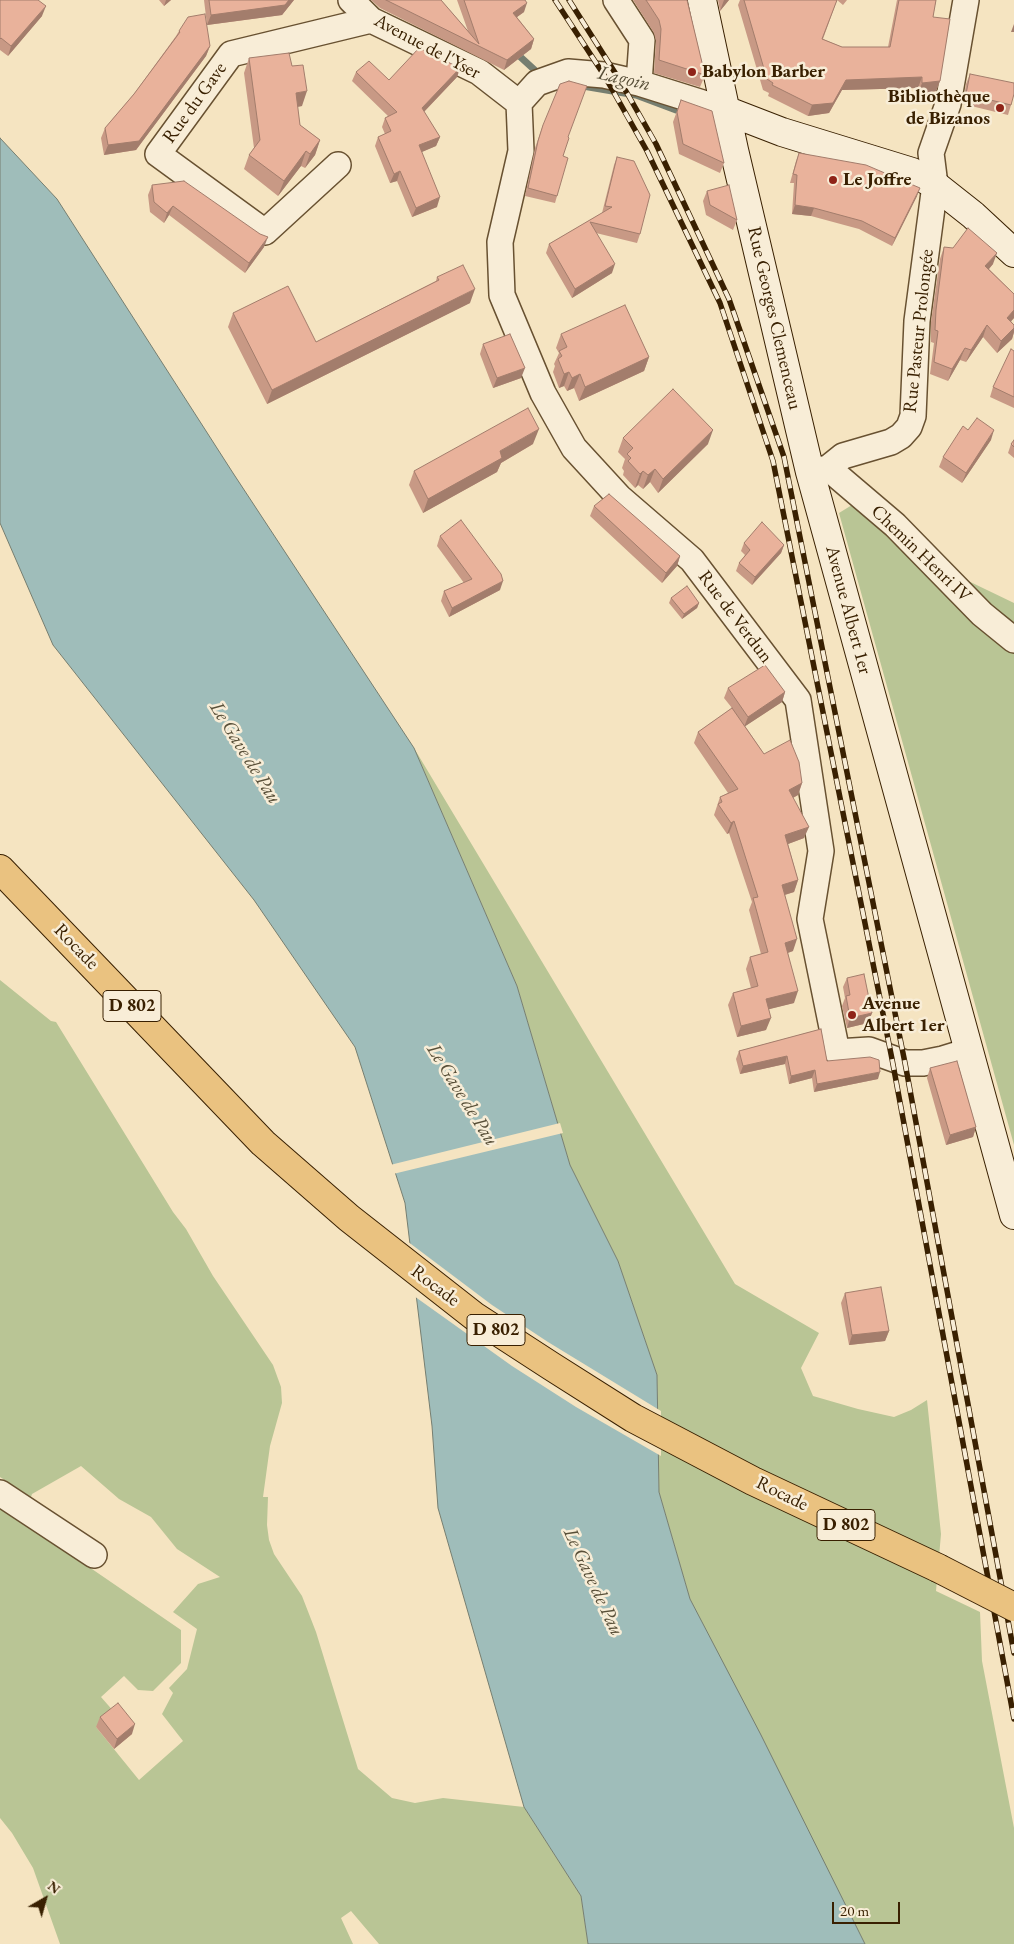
<!DOCTYPE html>
<meta charset="utf-8">
<style>
body{margin:0}
#map{position:relative;width:1014px;height:1944px;overflow:hidden;background:#f5e4c1;font-family:"EB Garamond",serif}
canvas{display:block}
.north{position:absolute;left:20px;top:1874px;width:50px;height:50px;-webkit-text-stroke:4px #f8edd7;paint-order:stroke;rotate:38deg;font-size:14px;font-weight:700;line-height:20px;text-align:center;color:#392001}
.north::after{content:'';display:block;margin:auto;width:18px;height:22px;background:#392001;clip-path:polygon(50% 0,100% 100%,50% 72%,0 100%)}
.scale{position:absolute;left:832px;top:1902px;width:68px;height:22px;box-sizing:border-box;border:2px solid #392001;border-top:0;padding-left:6px;font-size:15px;line-height:18px;white-space:nowrap;color:#392001;-webkit-text-stroke:4px #f8edd7;paint-order:stroke}
</style>
<div id="map">
<canvas width="1014" height="1944"></canvas>
<div class="north">N</div>
<div class="scale">20 m</div>
</div>
<script>
const g = document.querySelector('canvas').getContext('2d');
g.lineJoin = 'round';
function fillPath(path, color) { g.fillStyle = color; g.fill(path, 'evenodd'); }
const poly = rows => new Path2D(rows.map(r => 'M' + r).join(''));
function strokePath(path, color, width, dash) { g.strokeStyle = color; g.lineWidth = width; g.lineCap = dash ? 'butt' : 'round'; g.setLineDash(dash || []); g.stroke(path); }
function label(font, color, halo, rows, align = 'center') {
  g.font = font + ' "EB Garamond",serif'; g.lineWidth = 5; g.setLineDash([]); g.textBaseline = 'middle'; g.strokeStyle = halo; g.fillStyle = color; for (const [text, x, y, turn = 0] of rows) {
    g.save(); g.translate(x, y); g.rotate((+turn || 0) * Math.PI / 180); g.textAlign = isNaN(turn) ? turn : align; if (halo) g.strokeText(text, 0, 0); g.fillText(text, 0, 0); g.restore();
  }
}
fillPath(poly([
 [852,505,906,551,1014,603,1014,1145,839,513],
 [414,748,735,1284,819,1333,801,1368,813,1396,858,1409,894,1417,911,1410,927,1400,941,1534,936,1591,980,1612,982,1661,1014,1828,1014,1944,865,1944,690,1599,659,1492,657,1375,618,1261,570,1165,517,986],
 [0,980,51,1021,56,1022,173,1212,186,1229,213,1276,273,1365,281,1387,282,1403,270,1446,263,1497,268,1497,267,1525,269,1540,274,1554,302,1596,316,1632,358,1769,392,1798,415,1803,443,1798,524,1807,581,1896,588,1944,379,1944,351,1911,341,1918,353,1944,60,1944,33,1868,12,1833,0,1818,0,1506,181,1630,181,1663,153,1691,138,1690,124,1676,101,1697,115,1713,96,1727,139,1780,183,1741,162,1714,173,1693,169,1688,187,1669,197,1629,173,1612,198,1584,220,1577,177,1549,151,1517,119,1499,81,1466,32,1494,31,1497,0,1477]
]), '#b9c595');
const water = poly([
 [0,138,57,199,233,473,414,748,517,986,570,1165,618,1261,657,1375,659,1492,690,1599,761,1735,865,1944,588,1944,581,1896,524,1807,438,1508,432,1426,405,1203,355,1047,254,900,53,645,0,523,0,138]
]);
fillPath(water, '#9fbdba');
strokePath(water, '#767e70', 1);
fillPath(poly([
 [560,1123,563,1133,393,1174,390,1165],
 [407,1241,492,1305,548,1342,661,1411,661,1456,576,1407,512,1366,414,1296]
]), '#f5e4c1');
strokePath(poly([
 [515,52,539,74,543,75],
 [577,85,636,95,676,110]
]), '#767e70', 7);
const street = poly([
 [351,0,371,20,479,72,519,103],
 [616,0,642,40,639,83],
 [519,103,521,151,500,242,502,295,543,393,574,448,619,497,692,560,798,700,821,851,810,919,837,1052,869,1050,905,1063,923,1063,943,1059,969,1051],
 [519,103,537,83,568,72,604,75,639,83,725,110],
 [338,165,265,232,158,154,231,54,371,20],
 [828,468,895,525,982,614,1014,640],
 [810,472,828,468,843,456,891,442,901,436,909,427,913,416,917,321,935,185,931,153,948,104,966,0],
 [0,1493,94,1555]
]);
const secondary = poly([
 [702,0,734,150,810,472,1014,1215],
 [725,110,782,132,912,172,935,185,973,215,1014,253]
]);
const primary = poly([
 [0,869,263,1143,349,1218,474,1316,551,1366,633,1418,753,1481,938,1568]
]);
strokePath(street, '#685131', 28);
strokePath(secondary, '#392001', 30);
strokePath(primary, '#392001', 30);
strokePath(street, '#f8edd7', 25);
strokePath(secondary, '#f8edd7', 28);
strokePath(primary, '#eac280', 28);
const rail = poly([
 [555,0,604,75,647,151,720,303,773,461,892,1059,1014,1719],
 [569,0,619,79,656,144,729,299,784,457,905,1063,1014,1653]
]);
strokePath(rail, '#392001', 5.5);
strokePath(rail, '#f8edd7', 4, [11]);
const primaryBridge = poly([
 [938,1568,1014,1607]
]);
strokePath(primaryBridge, '#392001', 30, []);
strokePath(primaryBridge, '#eac280', 28);
fillPath(poly([
 [0,0,42,16,8,56,0,50],
 [159,0,171,0,164,6],
 [204,0,294,0,282,15,207,25],
 [371,0,441,0,468,31,457,0,525,0,524,12,517,17,534,39,531,49,504,70,380,8],
 [633,0,687,0,705,75,700,87,654,73,656,41,654,33],
 [718,0,729,0,720,11],
 [740,0,847,0,843,5,837,0,823,39,842,47,888,47,897,0,936,0,933,17,940,81,936,91,918,94,918,88,842,90,829,113,808,116,768,96,769,93,763,90,738,5],
 [179,31,210,46,206,56,136,150,104,155,101,138,105,128,134,94,176,36],
 [249,58,292,66,302,106,297,107,300,125,320,140,315,155,305,168,301,166,278,196,244,169,249,155,254,148,244,73],
 [460,68,457,77,424,112,440,137,436,146,421,152,437,207,412,217,397,181,390,183,375,146,378,137,385,134,382,127,385,118,388,116,352,81,356,72,389,80],
 [970,74,1011,105,1008,115,963,104,966,84],
 [681,100,724,163,720,173,679,154,673,122],
 [543,125,568,137,563,156,557,196,555,203,525,196,535,148],
 [799,153,917,196,892,246,859,229,811,216,792,214,794,183,790,183,796,161],
 [617,157,640,234,637,243,596,233,612,273,572,298,546,253,549,244,602,213,614,165],
 [152,185,260,234,264,247,245,273,169,215,164,223,150,212,148,195],
 [707,191,737,220,733,230,706,215,703,201],
 [944,247,993,264,989,269,1014,294,1014,318,1011,321,1014,325,1014,332,1012,339,997,353,983,337,966,362,960,360,948,381,930,374,934,343,931,342,931,322,940,259],
 [437,277,470,303,267,404,228,327,233,313,316,342,436,281],
 [561,334,649,357,644,371,579,401,574,388,567,391,564,386,559,388,553,372,555,366,554,364,559,353,556,348],
 [483,344,521,378,493,388,480,354],
 [1014,351,1014,408,990,397,993,387],
 [623,438,708,444,658,493,650,482,643,489,638,485,635,488,623,475,624,471,622,468,625,459,618,452],
 [991,440,962,483,939,467,943,457],
 [1014,440,1014,458,1008,453,1011,444],
 [533,444,501,463,497,472,423,513,409,485,414,471],
 [594,506,680,556,677,566,662,583,590,516],
 [440,536,500,590,449,617,441,601,444,591,464,583,437,546],
 [744,543,784,545,781,553,752,585,736,571,739,563,745,555,741,551],
 [671,598,699,603,697,608,682,619,669,603],
 [728,688,785,692,782,702,745,726,764,754,802,783,798,795,793,798,804,838,788,844,798,880,794,892,785,895,793,951,788,953,794,1003,769,1009,766,1030,737,1037,728,1005,733,993,751,988,746,969,750,957,761,954,749,910,752,902,729,833,727,834,714,815,720,797,728,793,694,743,698,732,732,708,724,698],
 [847,978,872,1013,868,1023,847,1028,842,1006,845,998,843,987],
 [821,1029,827,1061,878,1079,814,1092,812,1078,789,1084,785,1064,740,1074,736,1059,739,1051],
 [930,1068,976,1127,973,1137,946,1145,927,1078],
 [845,1293,889,1331,885,1341,849,1345,841,1303],
 [100,1717,132,1734,114,1749,96,1727]
]), '#c89985');
fillPath(poly([
 [166,0,171,0,164,6],
 [289,0,294,0,282,15,207,25,211,15],
 [724,0,729,0,720,11],
 [527,3,524,12,510,22,513,13],
 [46,6,42,16,8,56,11,46],
 [1014,24,1014,32,1011,32],
 [534,39,531,49,504,70,507,60],
 [210,46,206,56,136,150,104,155,108,145],
 [460,68,457,77,418,118,422,108],
 [922,77,918,88,842,90,829,113,808,116,812,105,846,80],
 [940,81,936,91,918,94,922,83],
 [307,91,302,106,290,108,296,93],
 [440,137,436,146,415,155,419,145],
 [320,140,315,155,305,168,310,154],
 [306,151,301,166,278,196,284,181],
 [400,171,397,181,390,183,394,174],
 [920,188,917,196,892,246,895,238],
 [440,197,437,207,412,217,416,208],
 [795,205,814,208,811,216,792,214],
 [173,206,169,215,164,223,167,213],
 [268,237,264,247,245,273,249,263],
 [997,253,993,264,981,278,985,266],
 [615,264,612,273,572,298,575,289],
 [475,289,470,303,267,404,272,390],
 [1014,310,1014,318,1003,330,1007,318],
 [987,325,983,337,966,362,971,350],
 [1014,328,1014,332,1012,339,997,353,1001,341],
 [965,348,960,360,948,381,952,369],
 [649,357,644,371,579,401,585,387],
 [525,368,521,378,493,388,497,378],
 [569,372,564,386,559,388,564,374],
 [580,374,574,388,567,391,572,378],
 [539,429,533,444,501,463,497,472,423,513,428,499,500,451],
 [713,430,708,444,658,493,663,479],
 [994,430,991,440,962,483,966,473],
 [655,469,650,482,643,489,648,475],
 [643,471,638,485,635,488,640,474],
 [784,545,781,553,752,585,755,577],
 [680,556,677,566,662,583,666,573],
 [503,581,500,590,449,617,452,608],
 [699,603,697,608,682,619,684,614],
 [785,692,782,702,744,727,748,717],
 [802,783,798,795,785,802,789,790],
 [734,821,729,833,727,834,731,823],
 [809,827,804,838,780,847,785,835],
 [798,880,794,892,777,897,782,885],
 [797,939,793,951,781,955,785,943],
 [798,991,794,1003,762,1011,766,999],
 [872,1013,868,1023,847,1028,850,1018],
 [771,1018,766,1030,737,1037,741,1026],
 [787,1056,785,1064,740,1074,743,1066],
 [815,1070,812,1078,789,1084,791,1076],
 [880,1072,878,1079,814,1092,817,1084],
 [976,1127,973,1137,946,1145,950,1135],
 [889,1331,885,1341,849,1345,852,1335],
 [135,1724,132,1734,114,1749,117,1739]
]), '#a37d6c');
const building = poly([
 [0,0,38,0,46,6,11,46,1,38,0,39,0,0],
 [209,0,289,0,285,5,211,15,209,0],
 [386,0,441,0,479,44,464,0,525,0,527,3,513,13,534,39,507,60,386,0],
 [646,0,687,0,705,75,659,60,661,29,659,20,646,0],
 [744,0,837,0,822,39,842,47,890,47,899,0,936,0,933,17,950,19,940,81,922,83,922,77,846,80,833,103,812,105,772,85,773,83,767,79,744,0],
 [205,14,210,46,139,141,108,145,105,128,134,94,180,32,179,31,188,17,205,14],
 [419,48,460,68,422,108,440,137,419,145,440,197,416,208,400,171,394,174,378,137,391,131,385,118,397,112,356,72,369,61,389,80,419,48],
 [289,53,292,66,303,65,307,91,296,93,300,125,320,140,310,154,306,151,284,181,249,155,260,140,249,58,289,53],
 [970,74,1014,83,1014,94,1011,105,966,94,970,74],
 [569,81,587,86,568,137,569,138,563,156,568,158,557,196,528,188,538,141,543,125,560,84,569,81],
 [681,100,712,111,724,163,683,144,677,112,681,100],
 [799,153,866,165,920,188,895,238,862,221,814,208,795,205,797,175,793,174,799,153],
 [617,157,634,161,650,195,640,234,590,222,615,264,575,289,549,244,612,207,605,206,617,157],
 [184,181,260,234,268,237,249,263,173,206,167,213,154,202,152,185,184,181],
 [729,185,737,220,710,205,707,191,729,185],
 [968,228,997,253,985,266,1014,294,1014,310,1007,318,1014,325,1014,328,1001,341,987,325,971,350,965,348,952,369,934,362,938,331,935,330,936,310,944,247,953,248,968,228],
 [463,265,475,289,272,390,233,313,288,286,316,342,439,280,437,277,463,265],
 [625,305,649,357,585,387,580,374,572,378,569,372,564,374,558,359,562,356,559,351,567,347,561,334,625,305],
 [510,334,525,368,497,378,483,344,510,334],
 [1011,349,1014,351,1014,397,993,387,1011,349],
 [673,389,713,430,663,479,655,469,648,475,643,471,640,474,628,461,631,458,627,454,633,448,623,438,673,389],
 [528,408,539,429,500,451,502,458,428,499,414,471,528,408],
 [977,418,994,430,966,473,943,457,963,426,968,430,977,418],
 [1014,440,1014,447,1011,444,1014,440],
 [609,494,680,556,666,573,594,506,609,494],
 [461,520,501,574,503,581,452,608,444,591,472,579,440,536,461,520],
 [762,522,784,545,755,577,739,563,750,550,744,543,762,522],
 [687,586,699,603,684,614,671,598,687,586],
 [765,665,785,692,748,717,728,688,765,665],
 [732,708,764,754,790,740,799,762,802,783,789,790,809,827,785,835,798,880,782,885,797,939,785,943,798,991,766,999,771,1018,741,1026,733,993,758,986,750,957,768,952,753,898,758,897,734,821,731,823,718,804,722,802,720,797,738,789,698,732,732,708],
 [864,974,872,1013,850,1018,846,996,850,995,847,978,864,974],
 [821,1029,827,1061,870,1057,879,1060,880,1072,817,1084,815,1070,791,1076,787,1056,743,1066,739,1051,821,1029],
 [957,1061,976,1127,950,1135,930,1068,957,1061],
 [881,1287,889,1331,852,1335,845,1293,881,1287],
 [118,1703,135,1724,117,1739,100,1717,118,1703]
]);
fillPath(building, '#e9b29b');
strokePath(building, '#a37d6c', 1);
for (const [x, y, r, color] of [
 [692,72,5,"#8f2418"],
 [1000,108,5,"#8f2418"],
 [833,180,5,"#8f2418"],
 [852,1015,5,"#8f2418"]
]) { const dot = new Path2D(); dot.arc(x, y, r, 0, 2 * Math.PI); g.fillStyle = color; g.fill(dot); strokePath(dot, '#f8edd7', 2); }
for (const [x, y, w] of [
 [132,1006,58],
 [496,1330,58],
 [846,1525,58]
]) { const box = new Path2D(); box.roundRect(x - w / 2, y - 15.5, w, 31, 4); g.fillStyle = '#f8edd7'; g.fill(box); strokePath(box, '#392001', 1); }
label('bold 18px', '#392001', null, [
 ["D 802",132,1006],
 ["D 802",496,1330],
 ["D 802",846,1525]
]);
label('19px', '#392001', '#f8edd7', [
 ["Avenue de l'Yser",427,47,28],
 ["Rue du Gave",195,103,-54],
 ["Rue Georges Clemenceau",774,318,77],
 ["Rue Pasteur Prolongée",919,331,-84],
 ["Chemin Henri IV",921,554,44],
 ["Avenue Albert 1er",848,610,75],
 ["Rue de Verdun",735,617,53],
 ["Rocade",76,947,46],
 ["Rocade",435,1286,37],
 ["Rocade",782,1494,26]
]);
label('bold 19px', '#392001', '#f8edd7', [
 ["Babylon Barber",702,72],
 ["Bibliothèque",990,97,"right"],
 ["de Bizanos",990,119,"right"],
 ["Le Joffre",843,180],
 ["Avenue",862,1004],
 ["Albert 1er",862,1026]
], 'left');
label('italic 20px', '#584f38', '#f8edd7', [
 ["Lagoin",624,79,13],
 ["Le Gave de Pau",245,753,58],
 ["Le Gave de Pau",462,1095,58],
 ["Le Gave de Pau",593,1582,65]
]);
</script>
